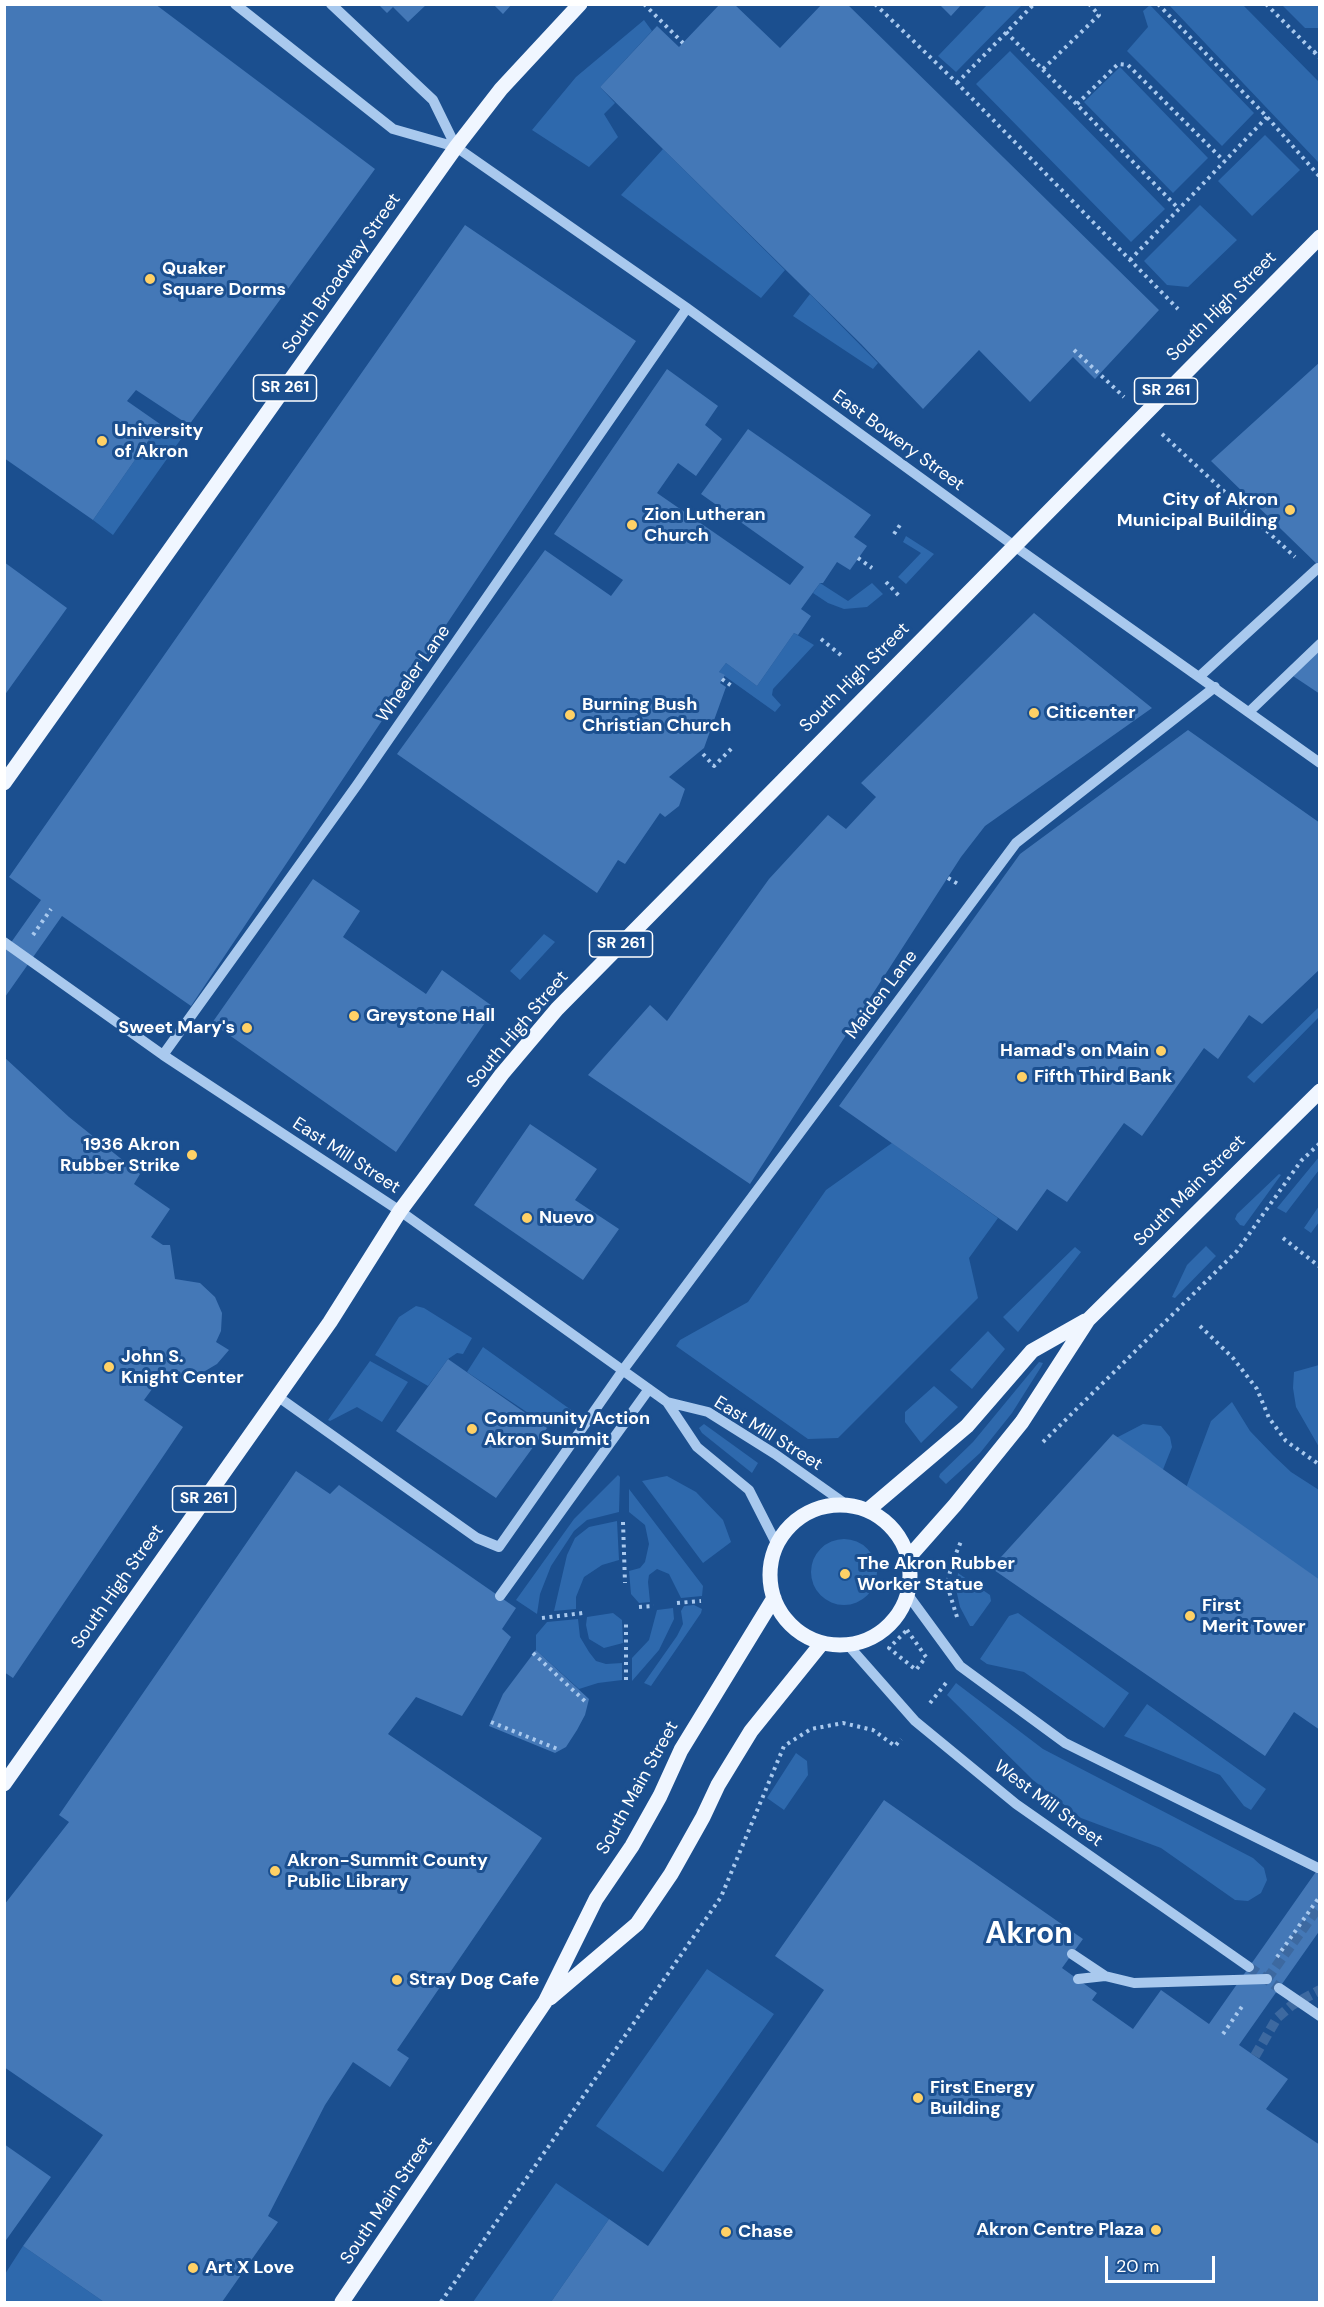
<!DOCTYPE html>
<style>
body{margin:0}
#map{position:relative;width:1324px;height:2307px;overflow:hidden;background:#1b4f8f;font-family:"DM Sans",sans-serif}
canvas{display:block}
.frame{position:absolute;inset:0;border:6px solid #fff;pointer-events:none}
.scale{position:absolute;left:1105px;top:2256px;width:110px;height:27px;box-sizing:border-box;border:3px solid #fff;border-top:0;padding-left:8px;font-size:18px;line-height:21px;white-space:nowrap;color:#fff;-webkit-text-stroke:4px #1b4f8f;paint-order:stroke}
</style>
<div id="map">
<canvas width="1324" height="2307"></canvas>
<div class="frame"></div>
<div class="scale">20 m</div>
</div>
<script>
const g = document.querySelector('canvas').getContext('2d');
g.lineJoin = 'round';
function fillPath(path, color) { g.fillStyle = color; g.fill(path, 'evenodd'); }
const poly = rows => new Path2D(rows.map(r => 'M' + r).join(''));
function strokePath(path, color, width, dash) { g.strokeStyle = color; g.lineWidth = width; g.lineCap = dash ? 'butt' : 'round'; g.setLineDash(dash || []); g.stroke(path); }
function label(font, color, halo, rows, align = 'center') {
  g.font = font + ' "DM Sans",sans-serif'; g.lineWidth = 6; g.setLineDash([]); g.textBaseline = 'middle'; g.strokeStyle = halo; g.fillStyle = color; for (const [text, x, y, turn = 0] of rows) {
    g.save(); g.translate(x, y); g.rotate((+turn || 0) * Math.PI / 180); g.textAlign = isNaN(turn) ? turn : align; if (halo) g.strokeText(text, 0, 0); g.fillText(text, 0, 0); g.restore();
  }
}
fillPath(poly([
 [987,5,1022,5,956,72,938,56],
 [1150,5,1254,113,1222,146,1127,51,1148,27,1143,11],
 [1169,5,1243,5,1319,82,1319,163],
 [1282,5,1319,5,1319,28,1305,28],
 [644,20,652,31,600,87,615,103,604,114,618,137,589,167,532,130,576,77],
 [1010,51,1165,209,1131,242,976,84],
 [1120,67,1208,158,1173,193,1084,102],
 [1265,135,1300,170,1252,216,1218,181],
 [663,149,785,270,761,298,621,195],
 [1200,205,1237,240,1188,287,1167,285,1144,261],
 [810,294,878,363,873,369,793,316],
 [160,424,181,439,113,535,93,520],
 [906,536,934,554,906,584,898,577,921,553,903,542],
 [820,583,848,601,872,583,883,594,867,607,844,609,828,603,813,593],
 [794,633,814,645,773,689,772,695,781,705,775,712,719,672,726,663,757,686],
 [544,934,555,942,520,980,510,971],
 [1319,1007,1319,1017,1254,1083,1247,1077],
 [892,1143,998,1218,969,1258,978,1298,838,1438,808,1439,676,1346,680,1340,748,1302,826,1190],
 [1319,1157,1319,1170,1286,1213,1277,1208],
 [1279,1174,1281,1175,1244,1226,1240,1225,1235,1219,1237,1214],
 [1319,1206,1319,1222,1311,1233,1304,1228],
 [1206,1246,1216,1256,1175,1298,1172,1297,1187,1265],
 [1075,1247,1081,1252,1018,1332,1003,1317],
 [416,1306,424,1308,472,1338,463,1354,457,1353,448,1359,428,1386,375,1355,399,1317],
 [988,1331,1005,1349,972,1389,950,1370],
 [483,1347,574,1412,562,1427,546,1425,467,1372],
 [370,1361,408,1382,382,1422,357,1407,330,1421,328,1420],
 [1039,1362,1043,1363,1041,1367,1012,1413,980,1453,946,1484,939,1477,940,1474,973,1442],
 [1319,1365,1319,1447,1296,1407,1293,1388,1294,1372],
 [934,1386,958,1407,921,1443,905,1422,905,1412],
 [1232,1402,1250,1431,1273,1455,1291,1472,1319,1490,1319,1580,1186,1488,1211,1421],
 [704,1424,758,1463,752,1473,702,1433,699,1428],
 [1143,1424,1161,1426,1170,1437,1172,1447,1162,1472,1116,1438],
 [618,1475,620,1477,619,1512,587,1520,574,1531,551,1566,540,1594,537,1614,516,1600,574,1519],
 [667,1476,696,1492,723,1520,731,1542,703,1563,642,1481],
 [629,1489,703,1586,702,1596,681,1598,669,1574,657,1569,649,1575,648,1582,650,1602,639,1603,631,1594,629,1571,640,1568,645,1562,649,1544,645,1525,629,1512],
 [617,1521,619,1560,602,1565,584,1577,576,1597,576,1609,554,1611,567,1555,575,1538,589,1527],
 '811 1572a33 33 0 1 1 66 0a33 33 0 1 1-66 0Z',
 [958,1573,990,1595,991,1601,973,1626,970,1626,960,1607,956,1589],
 [694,1605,702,1609,701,1613,651,1686,644,1683,677,1636,683,1624,681,1611,684,1606],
 [673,1608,674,1619,659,1650,632,1681,632,1658,649,1640,657,1610],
 [613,1613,622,1620,623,1643,604,1648,589,1639,586,1625,587,1617],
 [1018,1613,1129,1693,1104,1728,1024,1672,987,1664,980,1659,1009,1616],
 [578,1619,580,1637,589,1652,596,1661,606,1664,622,1663,622,1680,598,1683,579,1689,536,1650,536,1635,547,1622],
 [956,1683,1043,1749,1253,1858,1264,1868,1267,1880,1261,1893,1248,1901,1235,1900,1161,1848,1081,1818,1033,1780,947,1695],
 [1147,1704,1266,1789,1251,1810,1244,1806,1220,1775,1124,1736],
 [796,1753,807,1761,808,1775,784,1810,767,1798],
 [707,1969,774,2014,663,2172,596,2126],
 [556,2183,609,2219,551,2302,473,2302],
 [23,2246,104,2302,5,2302,5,2274]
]), '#2e69ad');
fillPath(poly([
 [4,4,155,4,375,169,189,425,136,390,127,401,160,424,93,520,4,458],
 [378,4,427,4,408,22,393,7,387,13],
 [493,4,512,4,503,14],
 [720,4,734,4,780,48,822,4,847,4,1159,310,1095,379,1073,357,1030,402,979,350,923,409,861,344,600,87,657,26,679,47],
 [939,4,962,4,951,16],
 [465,225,636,341,191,1006,62,916,5,997,5,951,41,900,9,877],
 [1320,362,1320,567,1211,461],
 [667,369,718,406,705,425,722,439,696,476,678,463,657,493,790,585,804,567,701,494,748,429,871,515,854,537,867,546,850,570,837,562,823,583,820,583,801,609,811,616,798,635,794,633,757,686,726,663,719,672,725,675,720,683,726,687,704,748,669,777,685,789,679,806,665,817,660,813,625,864,618,860,597,893,397,754,545,550,611,596,623,580,554,534],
 [4,562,67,608,4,696],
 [1034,613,1152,708,985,826,961,857,750,1184,588,1075,650,1005,667,1021,769,879,828,815,846,829,876,797,861,783],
 [1320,650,1320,694,1293,676],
 [1188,730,1320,823,1320,969,1262,1024,1249,1015,1218,1059,1204,1048,1142,1136,1124,1123,1067,1202,1047,1189,1017,1231,839,1106,1020,854],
 [313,879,360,911,343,937,426,994,442,970,495,1008,396,1152,212,1023],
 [4,1057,69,1117,140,1174,134,1184,170,1209,151,1237,163,1245,170,1245,175,1279,200,1283,215,1297,222,1313,221,1331,216,1342,229,1350,217,1364,195,1377,158,1381,144,1400,183,1427,13,1678,4,1672],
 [530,1124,597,1169,575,1200,619,1229,583,1280,474,1205],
 [448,1359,547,1428,496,1498,396,1431],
 [1113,1434,1320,1580,1320,1730,1294,1712,1265,1756,991,1568],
 [296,1471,330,1494,339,1485,516,1608,502,1629,511,1637,462,1716,416,1697,388,1734,542,1838,397,2050,409,2058,390,2087,353,2062,325,2105,268,2216,278,2222,222,2302,104,2302,23,2246,103,2135,4,2067,4,1905,69,1822,59,1815],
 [536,1650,589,1699,585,1715,577,1730,566,1747,555,1753,489,1726,503,1694],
 [884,1800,1083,1939,1062,1968,1097,1993,1092,2000,1133,2029,1161,1990,1209,2024,1320,1866,1320,1930,1239,2045,1288,2079,1266,2109,1320,2145,1320,2302,551,2302,609,2219,648,2246,824,1990,775,1956],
 [4,2144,51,2177,4,2243]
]), '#4478b7');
strokePath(poly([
 [1249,1967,1279,1988],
 [1267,1979,1320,1905],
 [1255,2056,1277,2018,1292,2005,1320,1990]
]), '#3d69a0', 10, [10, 5]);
strokePath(poly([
 [644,4,683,43],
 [875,4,957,83,1178,309],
 [1158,4,1267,117,1320,177],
 [1266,4,1320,58],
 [1006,32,1179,209],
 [1314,53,1320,48],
 [1043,69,1099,15,1089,4],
 [957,83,1034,4],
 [1077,104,1118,64,1128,65,1224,161],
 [1130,260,1267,117],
 [1074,350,1124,397],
 [1162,434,1295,557],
 [894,534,900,525],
 [858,558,872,568],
 [886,582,900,597],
 [821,639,842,656],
 [722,679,733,687],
 [703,754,714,766,732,748],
 [948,878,958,884],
 [33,935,51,909],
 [1283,1238,1320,1267],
 [1200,1326,1233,1358,1257,1389,1269,1418,1286,1441,1320,1465],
 [1043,1442,1237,1251,1301,1161,1320,1143],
 [623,1522,625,1583],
 [677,1603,701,1601],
 [639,1607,654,1606],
 [957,1617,947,1585,952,1563,962,1539],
 [542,1618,583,1613],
 [907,1630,926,1657,916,1670,889,1648,907,1630],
 [533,1653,588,1704],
 [626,1680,626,1622],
 [930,1703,946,1683],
 [491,1722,560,1750],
 [1277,1957,1320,1896],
 [1223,2034,1243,2005],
 [441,2302,721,1897,784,1746,811,1729,843,1723,873,1730,895,1746,901,1739]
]), '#a9c9ee', 4, [3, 4.5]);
strokePath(poly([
 [235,4,393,129,456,147,687,308,1013,545,1320,763],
 [331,4,433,100,456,147],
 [1200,676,1318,568],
 [1249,712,1320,644],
 [4,942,163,1055,400,1211,667,1402,697,1447,749,1490,777,1545],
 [163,1055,357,785,687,308],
 [277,1396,477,1538,499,1547,623,1370,1016,843,1215,687],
 [667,1402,708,1412,775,1454,847,1505],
 [908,1595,960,1666,1065,1743,1318,1868],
 [500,1596,649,1389],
 [848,1645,915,1721,1016,1804,1249,1967],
 [1072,1954,1105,1976,1134,1983,1267,1979],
 [1078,1979,1105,1976],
 [1279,1988,1320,2016]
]), '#a9c9ee', 10);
strokePath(poly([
 [4,783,456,147,501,89,580,4],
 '770 1575a70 70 0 1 1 140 0a70 70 0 1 1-140 0Z',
 [868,1510,967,1426,1032,1351,1085,1321],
 [909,1557,955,1505,1022,1422,1088,1320,1320,1091],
 [4,1784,330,1322,400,1211,502,1074,557,1009,1320,237],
 [550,1998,637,1924,671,1874,703,1817,718,1785,751,1731,822,1643],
 [342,2302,545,2002,596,1899,632,1846,660,1796,681,1750,774,1598]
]), '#f0f6ff', 15);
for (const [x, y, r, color] of [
 [150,279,6,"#ffd166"],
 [102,441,6,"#ffd166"],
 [1290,510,6,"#ffd166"],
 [632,525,6,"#ffd166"],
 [1034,713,6,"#ffd166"],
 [570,715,6,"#ffd166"],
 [354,1016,6,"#ffd166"],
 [247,1028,6,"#ffd166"],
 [1161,1051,6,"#ffd166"],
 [1022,1077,6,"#ffd166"],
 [192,1155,6,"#ffd166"],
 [527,1218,6,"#ffd166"],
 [109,1367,6,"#ffd166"],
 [472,1429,6,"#ffd166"],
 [845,1574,6,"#ffd166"],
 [1190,1616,6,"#ffd166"],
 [275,1871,6,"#ffd166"],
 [397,1980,6,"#ffd166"],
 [918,2098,6,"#ffd166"],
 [1156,2230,6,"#ffd166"],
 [726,2232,6,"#ffd166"],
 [193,2268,6,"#ffd166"]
]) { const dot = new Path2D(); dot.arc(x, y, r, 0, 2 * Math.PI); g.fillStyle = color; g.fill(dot); strokePath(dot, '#1b4f8f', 2); }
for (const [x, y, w] of [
 [285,388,63],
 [1166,391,63],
 [621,944,63],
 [204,1499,63]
]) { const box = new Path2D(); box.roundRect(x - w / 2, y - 13, w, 26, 4.5); g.fillStyle = '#1b4f8f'; g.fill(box); strokePath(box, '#fff', 1.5); }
label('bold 16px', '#fff', null, [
 ["SR 261",285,388],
 ["SR 261",1166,391],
 ["SR 261",621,944],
 ["SR 261",204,1499]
]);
label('bold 18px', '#fff', '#1b4f8f', [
 ["Quaker",162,269],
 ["Square Dorms",162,290],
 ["University",114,431],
 ["of Akron",114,452],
 ["City of Akron",1278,500,"right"],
 ["Municipal Building",1278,521,"right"],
 ["Zion Lutheran",644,515],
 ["Church",644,536],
 ["Burning Bush",582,705],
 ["Christian Church",582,726],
 ["Citicenter",1046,713],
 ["Greystone Hall",366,1016],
 ["Sweet Mary's",235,1028,"right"],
 ["Hamad's on Main",1149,1051,"right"],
 ["Fifth Third Bank",1034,1077],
 ["1936 Akron",180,1145,"right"],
 ["Rubber Strike",180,1166,"right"],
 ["Nuevo",539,1218],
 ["John S.",121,1357],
 ["Knight Center",121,1378],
 ["Community Action",484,1419],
 ["Akron Summit",484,1440],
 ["The Akron Rubber",857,1564],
 ["Worker Statue",857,1585],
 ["First",1202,1606],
 ["Merit Tower",1202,1627],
 ["Akron-Summit County",287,1861],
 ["Public Library",287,1882],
 ["Stray Dog Cafe",409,1980],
 ["First Energy",930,2088],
 ["Building",930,2109],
 ["Akron Centre Plaza",1144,2230,"right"],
 ["Chase",738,2232],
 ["Art X Love",205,2268]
], 'left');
label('18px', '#fff', '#1b4f8f', [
 ["South Broadway Street",342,274,-55],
 ["South High Street",1222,307,-45],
 ["East Bowery Street",898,441,36],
 ["Wheeler Lane",414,674,-55],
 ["South High Street",855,678,-45],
 ["Maiden Lane",882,995,-53],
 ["South High Street",518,1030,-50],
 ["East Mill Street",346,1156,33],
 ["South Main Street",1190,1191,-45],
 ["East Mill Street",768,1434,32],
 ["South High Street",118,1587,-55],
 ["South Main Street",638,1788,-61],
 ["West Mill Street",1048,1804,37],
 ["South Main Street",387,2201,-56]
]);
label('bold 30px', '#fff', '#1b4f8f', [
 ["Akron",1029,1935]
]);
</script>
